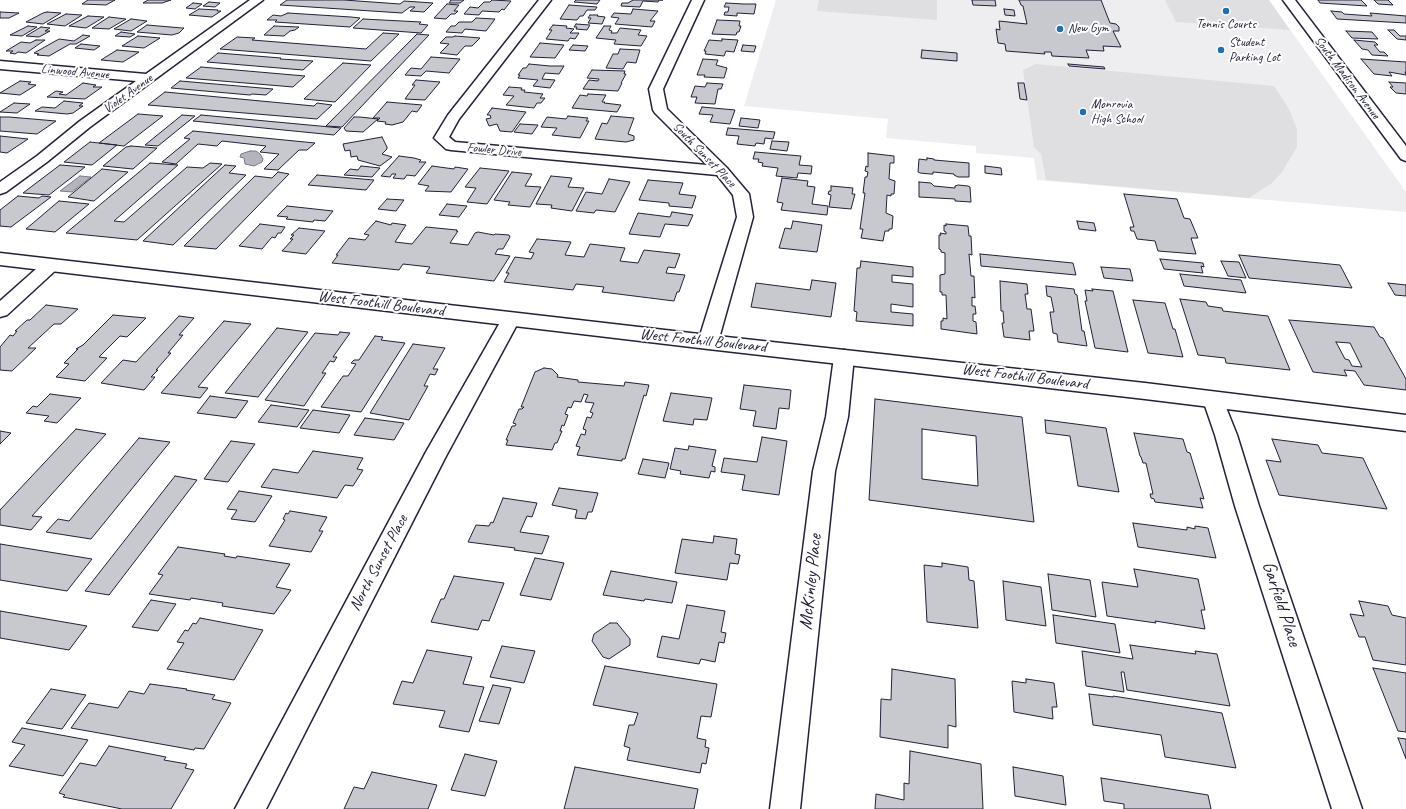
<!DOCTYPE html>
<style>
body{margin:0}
canvas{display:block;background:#fff}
</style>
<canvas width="1406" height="809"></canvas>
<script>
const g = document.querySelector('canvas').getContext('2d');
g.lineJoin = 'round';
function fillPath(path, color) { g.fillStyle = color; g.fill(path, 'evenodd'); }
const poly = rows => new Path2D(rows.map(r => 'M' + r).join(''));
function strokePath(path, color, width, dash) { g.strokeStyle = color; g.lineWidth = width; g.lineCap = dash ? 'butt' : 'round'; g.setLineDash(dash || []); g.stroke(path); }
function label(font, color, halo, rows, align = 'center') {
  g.font = font + ' Caveat,sans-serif'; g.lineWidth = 4; g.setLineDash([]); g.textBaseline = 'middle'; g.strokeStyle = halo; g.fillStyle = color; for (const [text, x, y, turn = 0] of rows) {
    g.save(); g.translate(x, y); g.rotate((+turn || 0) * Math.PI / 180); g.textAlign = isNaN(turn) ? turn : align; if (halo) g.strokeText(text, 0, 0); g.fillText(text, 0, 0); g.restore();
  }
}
fillPath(poly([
 [776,0,1269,0,1406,192,1406,212,1037,180,1034,158,976,153,976,146,886,138,888,119,744,106]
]), '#eeeef1');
fillPath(poly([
 [819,0,937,0,937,20,817,11],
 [1165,0,1269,0,1290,30,1176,22],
 [1036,64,1274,86,1289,109,1297,129,1297,147,1282,172,1272,183,1249,198,1046,180,1041,154,1034,147,1023,70]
]), '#dfdfe2');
const water = poly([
 [250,151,256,151,260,154,263,159,262,162,254,166,245,164,244,158,240,157,241,154,250,151],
 [80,176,91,177,72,192,60,191,80,176]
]);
fillPath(water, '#b4b4bc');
strokePath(water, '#7a7a88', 1);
const building = poly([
 [88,0,115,0,106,5,82,4,88,0],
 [148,0,171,0,162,3,143,3,148,0],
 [287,0,344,0,400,4,404,1,433,3,424,12,410,11,415,7,410,7,402,13,280,5,287,0],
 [451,0,464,0,460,3,449,3,451,0],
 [492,0,511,1,504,10,502,9,499,12,482,11,479,15,464,14,470,7,478,8,484,2,490,2,492,0],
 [576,0,600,0,597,4,574,2,576,0],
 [633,0,663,0,659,0,658,2,643,1,640,7,621,6,622,3,628,3,633,0],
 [972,0,995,0,996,6,973,5,972,0],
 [1019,0,1101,0,1110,23,1116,24,1119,27,1119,31,1113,31,1121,47,1103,46,1104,51,1086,50,1089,58,1052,56,1051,52,1044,52,1045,54,1006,51,1005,44,998,43,996,29,1000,30,999,21,1027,24,1023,6,1021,5,1019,0],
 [1318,0,1361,0,1367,6,1320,3,1318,0],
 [1374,0,1388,0,1393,5,1378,4,1374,0],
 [209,2,220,3,215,7,203,6,209,2],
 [193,3,202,4,195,9,186,8,193,3],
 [726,3,744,4,756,4,754,14,737,13,737,16,724,15,725,12,728,12,729,7,724,7,726,3],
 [447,4,459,5,454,11,458,11,455,14,451,14,446,19,434,18,447,4],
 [569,5,597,7,595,10,587,10,583,16,580,16,577,20,560,19,569,5],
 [199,9,218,10,217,11,221,11,212,17,189,15,199,9],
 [633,9,658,11,650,21,655,21,652,27,615,24,619,18,611,17,614,13,631,14,633,9],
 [1004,9,1014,10,1015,16,1005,15,1004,9],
 [1331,11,1342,12,1344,14,1372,16,1370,13,1406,16,1406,23,1337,19,1331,11],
 [0,12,19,13,9,18,0,18,0,12],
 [47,12,61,13,43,24,26,22,43,13,47,12],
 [288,13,351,17,360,18,350,27,275,22,277,20,267,20,273,15,281,16,288,13],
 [66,14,82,15,65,26,47,24,66,14],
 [590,15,598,15,597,16,605,17,602,24,588,23,591,18,588,18,590,15],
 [88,16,104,17,86,28,69,26,88,16],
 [109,17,126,19,109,29,92,28,109,17],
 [476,18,495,19,486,31,465,29,462,33,446,32,451,26,455,26,459,22,472,22,476,18],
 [131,19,147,21,131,31,114,29,131,19],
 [363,19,421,22,419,24,428,25,421,33,353,28,363,19],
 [717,20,740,21,739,26,741,26,739,32,737,32,736,35,712,34,717,20],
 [576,24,590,25,587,30,576,29,577,27,574,27,576,24],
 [147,25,182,28,184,28,179,33,172,35,137,32,147,25],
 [553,25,567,26,566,28,574,29,570,33,579,33,575,39,570,38,568,41,546,39,552,30,549,30,553,25],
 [28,26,37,27,22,36,10,35,28,26],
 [274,26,299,27,295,30,290,31,284,36,264,35,274,26],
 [604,26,611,26,609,30,612,31,611,33,617,33,620,28,641,30,638,35,647,36,641,46,614,44,616,40,596,38,604,26],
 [41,27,50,28,45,31,50,31,39,37,26,36,41,27],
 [1388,30,1394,30,1400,36,1406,36,1406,40,1397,39,1388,30],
 [1346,31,1372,32,1378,39,1352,38,1346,31],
 [121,32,135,34,130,37,115,36,121,32],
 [383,33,399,34,371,61,220,49,237,37,255,38,252,40,366,49,383,33],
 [417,34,429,35,342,127,326,126,417,34],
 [83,35,90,36,76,44,70,44,49,56,37,55,39,54,34,53,59,39,74,41,83,35],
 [138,36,160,38,144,48,122,46,138,36],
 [455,36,480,38,472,46,465,46,457,55,440,53,449,44,440,43,446,37,453,37,455,36],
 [722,39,738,40,734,52,726,51,724,56,705,54,706,51,704,51,709,40,722,41,722,39],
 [36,40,45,40,26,53,18,52,15,54,10,53,13,51,6,51,21,42,30,43,36,40],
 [1354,40,1375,42,1378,45,1374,45,1380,52,1384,52,1388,56,1372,55,1368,50,1362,49,1354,40],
 [540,43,564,45,555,58,530,57,540,43],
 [81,44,100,46,94,50,75,48,81,44],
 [573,45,588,46,585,51,569,50,573,45],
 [743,45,756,46,754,52,741,51,743,45],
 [620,49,640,50,636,63,627,62,623,69,606,68,613,54,618,54,620,49],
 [117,50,139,52,123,62,101,60,117,50],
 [922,50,957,53,957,61,921,58,922,50],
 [218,53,281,58,280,59,313,61,303,70,207,62,218,53],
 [431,57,460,59,449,73,426,71,421,76,405,75,411,68,421,69,431,57],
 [703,59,718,60,716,65,727,68,724,78,704,77,705,75,697,75,703,59],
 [1361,59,1406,62,1406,72,1405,72,1406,75,1389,72,1392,76,1374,74,1361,59],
 [343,63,371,65,335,102,304,99,343,63],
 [529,64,550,66,564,66,559,74,545,73,542,79,555,80,550,88,533,86,538,80,518,78,520,75,518,75,523,68,526,68,529,64],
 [1068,64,1104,67,1105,69,1069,66,1068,64],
 [201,67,305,76,293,87,186,78,201,67],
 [592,70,625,71,624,74,626,74,621,83,622,83,618,91,583,89,589,80,598,81,599,79,587,78,592,70],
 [416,80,440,82,425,100,405,99,415,85,412,85,416,80],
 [20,81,31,82,28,84,36,85,20,95,0,93,20,81],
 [180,81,273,89,266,95,252,94,250,95,171,88,180,81],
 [1389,82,1406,83,1406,94,1396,93,1390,87,1393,87,1389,82],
 [83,83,96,85,93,87,102,87,85,99,47,97,56,91,63,92,59,94,66,95,83,83],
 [707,83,723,84,721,89,718,89,715,104,695,103,697,97,691,97,695,86,705,87,707,83],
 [1018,83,1024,83,1027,100,1020,99,1018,83],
 [509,87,522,88,521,90,525,90,524,92,543,94,540,98,545,98,541,103,537,103,534,108,506,105,514,96,503,95,509,87],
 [165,92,314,106,317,103,332,105,317,119,148,105,165,92],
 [588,94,606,95,602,102,605,102,604,103,621,105,617,112,572,108,580,95,587,96,588,94],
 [64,101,83,103,79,106,83,106,73,113,67,114,35,111,42,107,55,108,64,101],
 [387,102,422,105,417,112,412,111,403,122,392,125,385,124,386,122,377,121,380,118,373,118,387,102],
 [14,103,30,104,17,113,0,112,14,103],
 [702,107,735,110,730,124,710,122,713,115,699,114,702,107],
 [492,108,526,112,512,132,500,131,497,124,489,126,486,119,491,118,490,115,487,115,492,108],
 [138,114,163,116,124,146,99,143,138,114],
 [182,115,195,116,158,146,145,145,182,115],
 [201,115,341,128,334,135,193,121,201,115],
 [568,116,588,118,586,121,589,121,580,138,552,135,557,128,541,127,547,117,566,119,568,116],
 [611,116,634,118,628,134,634,136,634,140,626,142,595,139,602,123,607,124,611,116],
 [0,117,9,117,56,121,37,134,0,131,0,117],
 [354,117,360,117,378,119,363,132,346,131,344,128,354,117],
 [741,118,760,120,758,128,739,126,741,118],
 [520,124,538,125,532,134,514,132,520,124],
 [728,128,775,132,773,139,765,138,764,144,756,143,755,146,737,144,739,136,726,135,728,128],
 [193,131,315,143,307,150,299,150,278,170,264,169,279,154,260,152,266,146,222,141,217,146,198,144,176,164,162,162,190,139,184,138,193,131],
 [0,136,28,139,7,153,0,152,0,136],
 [382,137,387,147,387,149,382,154,392,157,380,166,358,160,357,156,351,157,350,150,345,151,343,144,382,137],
 [772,141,789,142,787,151,770,149,772,141],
 [90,142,117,145,92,165,64,162,90,142],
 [131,146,157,148,133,169,103,166,126,147,131,146],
 [755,152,801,156,799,165,812,166,811,174,798,173,797,178,776,176,778,168,762,166,763,163,758,162,759,159,753,159,755,152],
 [868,153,894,156,894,163,890,163,889,179,895,181,894,194,891,194,891,196,887,195,886,213,893,216,892,229,889,229,889,231,885,231,883,241,861,238,863,229,860,229,865,193,863,193,865,177,867,177,868,172,865,171,866,166,868,167,868,153],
 [399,156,414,158,421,160,419,162,426,162,415,176,407,175,404,179,393,178,396,174,392,174,390,177,381,176,399,156],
 [927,158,934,159,934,160,969,163,969,177,958,177,954,175,954,174,933,172,933,174,930,174,920,173,918,172,919,159,927,160,927,158],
 [150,163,178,165,114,221,124,222,187,167,203,168,210,163,222,164,137,240,66,233,150,163],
 [60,165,85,167,49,195,23,193,60,165],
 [225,165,236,166,229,173,246,175,173,245,143,241,225,165],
 [361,166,380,168,372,177,344,175,350,169,358,170,361,166],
 [432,166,454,169,455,167,468,169,451,192,425,191,429,186,418,184,432,166],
 [985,166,1001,168,1002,175,985,173,985,166],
 [480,168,509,171,487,204,467,202,476,188,465,187,480,168],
 [102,169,128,172,94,201,68,197,102,169],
 [278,172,289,174,216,249,184,246,255,176,272,178,278,172],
 [512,172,532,174,525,186,541,187,530,207,508,205,510,202,494,200,512,172],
 [317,175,374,180,366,190,308,185,317,175],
 [551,176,572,178,568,187,584,188,572,211,551,208,552,205,536,204,551,176],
 [782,178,808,181,807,186,815,187,812,204,828,206,827,215,781,210,783,203,777,202,782,178],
 [609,179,630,182,615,212,596,210,594,213,576,211,586,192,602,194,609,179],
 [648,180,683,183,679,194,696,196,692,208,669,206,669,203,639,200,648,180],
 [919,182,931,183,934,186,955,188,955,186,958,185,968,186,970,187,971,202,955,201,955,199,919,197,919,182],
 [831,186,853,188,852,194,855,194,851,209,829,207,831,195,828,194,829,191,831,191,831,186],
 [1124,194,1177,199,1184,218,1190,219,1198,238,1191,238,1196,254,1158,251,1155,241,1137,239,1134,231,1131,231,1130,227,1134,227,1124,194],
 [18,196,39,198,42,196,51,197,11,227,0,226,0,210,18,196],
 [387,199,404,200,396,211,378,209,387,199],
 [59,201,89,204,55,232,26,229,59,201],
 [447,204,467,206,459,217,439,215,447,204],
 [287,206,333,211,325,221,314,220,313,222,286,219,288,217,277,216,287,206],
 [672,212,693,215,688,226,665,224,660,237,629,234,638,213,670,217,672,212],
 [376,221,391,225,392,223,406,225,395,242,412,244,426,227,457,230,456,231,458,231,450,243,468,245,475,233,478,232,494,235,495,234,509,235,510,237,503,249,498,249,495,254,510,256,494,281,426,273,430,267,403,264,399,270,332,263,338,255,336,255,349,238,365,240,369,235,364,234,376,221],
 [793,221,822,225,817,252,779,248,785,228,791,229,793,221],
 [1077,221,1094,223,1096,231,1079,229,1077,221],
 [260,224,285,227,281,233,278,233,275,238,272,237,262,249,239,246,260,224],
 [946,224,968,226,969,236,971,236,972,255,969,254,971,276,974,276,975,298,972,297,972,306,975,306,976,314,973,314,973,321,976,322,977,334,941,329,941,321,943,321,943,318,947,319,946,295,942,295,942,292,940,292,940,275,945,274,945,253,941,252,941,250,939,249,939,235,941,235,940,233,946,234,946,232,944,231,944,225,946,226,946,224],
 [299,228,325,231,306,254,282,251,293,239,290,239,294,235,291,235,299,228],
 [537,239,571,242,565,255,584,257,590,244,625,248,620,261,638,263,644,250,680,254,675,268,668,267,666,273,685,275,679,292,677,292,674,301,602,292,604,287,576,284,573,290,504,282,509,273,506,273,515,257,531,259,534,253,529,252,537,239],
 [980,254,1073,263,1076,275,981,266,980,254],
 [1239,255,1340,265,1352,288,1249,278,1239,255],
 [1160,259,1203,263,1204,267,1201,266,1203,273,1164,269,1160,259],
 [861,261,913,267,913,277,892,275,892,282,913,284,913,307,891,304,891,312,913,314,913,326,856,321,857,312,854,311,857,268,860,268,861,261],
 [1221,261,1239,262,1246,278,1228,276,1221,261],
 [1101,267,1130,269,1133,281,1104,278,1101,267],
 [1180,274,1241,280,1246,293,1184,286,1180,274],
 [812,280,836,283,831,317,751,307,756,283,810,290,812,280],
 [1000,281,1027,284,1028,294,1025,294,1027,309,1031,309,1034,331,1029,331,1030,340,1004,337,1002,323,1004,323,1003,311,1001,311,1000,281],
 [1388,283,1406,285,1406,296,1395,295,1388,283],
 [1046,286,1074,289,1075,294,1077,295,1082,331,1084,331,1087,346,1058,342,1057,334,1053,333,1050,312,1054,312,1051,297,1047,296,1046,286],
 [1092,289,1113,291,1128,352,1095,348,1085,301,1087,301,1085,290,1093,291,1092,289],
 [1180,299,1206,302,1208,306,1222,308,1223,311,1268,316,1290,370,1226,363,1225,358,1198,355,1180,299],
 [1133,300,1165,303,1173,329,1175,329,1183,357,1148,353,1133,300],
 [46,305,78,309,61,324,54,324,28,348,36,348,12,371,0,370,0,347,10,335,13,336,17,331,15,331,27,320,30,320,46,305],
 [113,315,146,318,127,337,120,336,99,357,107,358,85,381,56,377,69,364,64,363,78,349,76,349,83,345,113,315],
 [179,316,194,318,179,335,183,335,168,353,171,353,156,370,158,370,151,377,155,377,144,390,101,383,123,360,136,362,179,316],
 [1289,320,1374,327,1380,337,1383,338,1406,379,1406,390,1364,385,1355,371,1344,370,1347,376,1313,372,1289,320],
 [1336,342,1350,343,1362,367,1352,366,1349,360,1345,359,1336,342],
 [224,321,251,324,198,387,208,388,200,398,161,393,224,321],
 [277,328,308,332,258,397,225,393,277,328],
 [340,332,350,333,333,357,337,357,334,362,330,361,322,373,326,373,304,406,265,400,315,333,338,335,340,332],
 [375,336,383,337,381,340,405,343,361,412,321,407,343,376,348,376,356,364,351,363,354,360,359,360,375,336],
 [413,344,445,348,433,369,438,369,435,375,430,374,424,386,428,386,409,420,370,413,413,344],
 [544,368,552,369,558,375,557,377,578,380,578,382,624,386,625,382,649,385,646,396,644,395,625,459,622,459,622,461,577,455,580,447,576,446,581,434,585,435,586,430,583,429,587,417,591,418,593,413,590,412,594,403,585,402,588,395,584,394,581,402,574,401,571,408,568,407,565,414,568,415,564,426,562,425,560,431,562,431,557,443,555,443,552,450,506,445,508,440,506,440,512,426,515,426,516,424,513,423,519,409,522,409,524,407,521,407,535,372,544,368],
 [744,385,791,390,789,409,779,408,776,429,753,426,756,411,740,409,744,385],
 [671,393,712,398,707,420,694,419,693,425,663,421,671,393],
 [50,394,81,398,57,423,44,421,49,416,26,413,33,406,37,407,50,394],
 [210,396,248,401,236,418,197,413,210,396],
 [875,399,1022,417,1034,522,869,500,875,399],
 [922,429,976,436,978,486,922,479,922,429],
 [271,405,309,410,297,427,258,422,271,405],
 [313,410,350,415,339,433,300,428,313,410],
 [365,418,404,423,394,440,354,435,365,418],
 [1045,420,1106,428,1119,492,1078,486,1070,436,1046,433,1045,420],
 [76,429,106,434,32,516,42,517,31,530,0,525,0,510,76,429],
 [0,431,11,433,0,444,0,431],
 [1134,433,1183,439,1187,452,1190,453,1204,499,1200,498,1203,508,1155,502,1154,499,1151,498,1150,494,1153,494,1146,463,1143,463,1141,457,1140,456,1134,433],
 [762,437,787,441,779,495,742,490,745,475,721,472,724,458,757,462,762,437],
 [139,438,170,442,91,539,46,532,58,519,69,521,139,438],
 [1272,439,1318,445,1322,453,1363,458,1387,509,1279,495,1266,460,1281,462,1272,439],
 [231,441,255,444,228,482,204,479,231,441],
 [689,446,716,450,712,466,715,467,715,472,711,471,709,478,680,474,681,471,670,469,675,448,688,450,689,446],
 [313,451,363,458,357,469,363,470,353,486,345,485,337,498,261,487,273,469,298,473,313,451],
 [643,459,669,463,665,478,638,474,643,459],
 [175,476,197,480,109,595,85,591,175,476],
 [559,488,598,493,592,512,588,512,586,519,575,518,577,510,552,505,559,488],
 [239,491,272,496,255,522,231,519,237,510,227,509,239,491],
 [503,498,537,503,532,517,527,516,520,532,549,536,542,554,514,550,515,548,468,542,476,525,489,526,491,522,493,523,503,498],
 [290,511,327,517,319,531,323,531,311,552,269,546,285,520,283,519,286,513,288,514,290,511],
 [1133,523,1187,530,1187,527,1195,529,1195,526,1208,528,1216,558,1138,547,1133,523],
 [714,536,737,539,735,554,740,555,738,564,730,563,727,580,675,573,682,539,713,543,714,536],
 [0,544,92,559,67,591,0,580,0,544],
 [178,547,225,554,224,556,236,558,237,556,290,564,276,587,291,590,274,614,222,606,223,603,191,598,190,600,149,594,163,575,158,574,178,547],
 [535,558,564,563,551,600,520,595,535,558],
 [942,563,968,567,969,580,974,581,978,628,927,622,924,565,942,567,942,563],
 [1134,569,1198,579,1205,610,1201,610,1205,629,1155,621,1156,623,1107,616,1102,582,1138,587,1134,569],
 [611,571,677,582,672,603,645,599,644,601,603,595,611,571],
 [1048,574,1090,580,1096,617,1052,610,1048,574],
 [454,576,504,583,489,621,482,620,478,630,431,622,441,599,444,599,454,576],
 [1003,581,1041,587,1046,626,1006,620,1003,581],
 [151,600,176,604,158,631,132,627,151,600],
 [1359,601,1388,606,1392,615,1406,618,1406,665,1373,660,1365,637,1359,637,1350,614,1364,616,1359,601],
 [687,605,725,611,721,632,726,633,724,643,719,642,715,662,701,659,699,664,657,657,662,636,679,639,687,605],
 [0,611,87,626,69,650,0,638,0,611],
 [1053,615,1115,624,1120,653,1056,643,1053,615],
 [200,618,263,630,234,680,167,669,184,643,177,642,185,630,188,631,193,623,196,624,200,618],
 [610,623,617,623,630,639,630,645,609,659,603,657,592,641,594,634,610,623],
 [1130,645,1196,654,1195,651,1217,654,1230,706,1127,690,1124,672,1121,672,1124,692,1086,686,1082,651,1133,659,1130,645],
 [502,646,535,651,524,683,490,677,502,646],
 [427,650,472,657,463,684,484,687,469,732,439,727,445,711,393,704,402,681,413,683,427,650],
 [605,666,717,684,711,717,701,716,697,738,706,740,705,747,709,748,706,764,702,763,700,773,627,760,630,748,624,746,629,725,634,725,638,713,593,705,605,666],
 [1373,668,1406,673,1406,732,1398,731,1373,668],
 [892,669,955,679,956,727,948,725,948,748,880,737,881,699,891,700,892,669],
 [1026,679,1054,683,1057,707,1052,707,1053,719,1014,712,1012,681,1026,683,1026,679],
 [150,684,187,689,186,690,215,695,212,699,231,703,204,749,195,748,194,750,71,728,89,703,118,708,129,691,144,694,150,684],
 [493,685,511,688,499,724,479,721,493,685],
 [51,689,86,695,62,729,26,723,51,689],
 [1089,694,1113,697,1113,696,1222,713,1236,768,1165,757,1161,735,1093,725,1089,694],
 [22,728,88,740,63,776,9,766,25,745,12,742,22,728],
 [1398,738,1406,739,1406,759,1398,738],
 [109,746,166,757,164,760,187,764,185,768,194,770,171,809,122,809,63,797,65,795,59,793,80,763,96,766,109,746],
 [910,751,981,764,983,809,875,809,876,794,904,800,904,783,909,784,910,751],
 [465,754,497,761,485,796,451,790,465,754],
 [575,767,698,789,694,809,564,809,575,767],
 [1013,767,1063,776,1066,805,1015,796,1013,767],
 [372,772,437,785,428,809,344,809,354,787,364,789,372,772],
 [1101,778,1208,795,1211,809,1124,809,1124,804,1104,801,1101,778]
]);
fillPath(building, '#c8c8cf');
strokePath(building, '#22223b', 1);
const minor = poly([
 [250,0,263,0,90,127,47,162,6,192,0,194,0,182,37,156,80,121,136,81,0,69,0,61,146,74,250,0],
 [539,0,551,0,459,119,449,137,455,142,707,165,655,113,653,110,649,89,692,0,704,0,663,89,667,109,727,168,749,194,753,217,718,342,715,347,708,348,701,347,698,342,737,217,733,195,717,175,451,150,446,149,434,138,448,115,539,0],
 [1283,0,1295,0,1406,146,1406,161,1401,159,1283,0],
 [51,260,57,261,60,265,57,269,7,315,0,317,0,301,45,261,51,260],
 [511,313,518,315,520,319,445,458,266,809,235,809,426,452,502,319,504,315,511,313],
 [844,350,851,352,854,357,848,417,835,471,800,809,770,809,813,471,826,417,834,357,837,352,844,350],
 [1213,393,1220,395,1223,400,1237,435,1259,506,1362,809,1332,809,1235,506,1215,435,1203,400,1206,395,1213,393]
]);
const secondary = poly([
 [0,253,708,335,1145,383,1406,415,1406,431,1145,399,708,349,0,265,0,253]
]);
strokePath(minor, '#22223b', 3);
strokePath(secondary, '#22223b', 3);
fillPath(minor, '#fff');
fillPath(secondary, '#fff');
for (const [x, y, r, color] of [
 [1226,11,4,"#1f6fb2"],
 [1060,29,4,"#1f6fb2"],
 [1221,50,4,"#1f6fb2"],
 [1083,112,4,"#1f6fb2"]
]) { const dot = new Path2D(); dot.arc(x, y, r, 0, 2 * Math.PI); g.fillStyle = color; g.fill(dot); strokePath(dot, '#fff', 1.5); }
label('13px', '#22223b', '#fff', [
 ["Tennis Courts",1226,25,"center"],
 ["New Gym",1068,29],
 ["Student",1229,43],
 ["Parking Lot",1229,58],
 ["Monrovia",1091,105],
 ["High School",1091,120]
], 'left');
label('13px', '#22223b', '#fff', [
 ["Linwood Avenue",75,72,5],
 ["South Madison Avenue",1347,78,53],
 ["Violet Avenue",128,94,-36],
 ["Fowler Drive",494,150,5],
 ["South Sunset Place",704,155,46]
]);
label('16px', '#22223b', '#fff', [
 ["West Foothill Boulevard",381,304,7],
 ["West Foothill Boulevard",703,341,6],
 ["West Foothill Boulevard",1025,377,7],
 ["North Sunset Place",379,563,-62]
]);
label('19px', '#22223b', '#fff', [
 ["McKinley Place",811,582,-84],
 ["Garfield Place",1281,604,72]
]);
</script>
